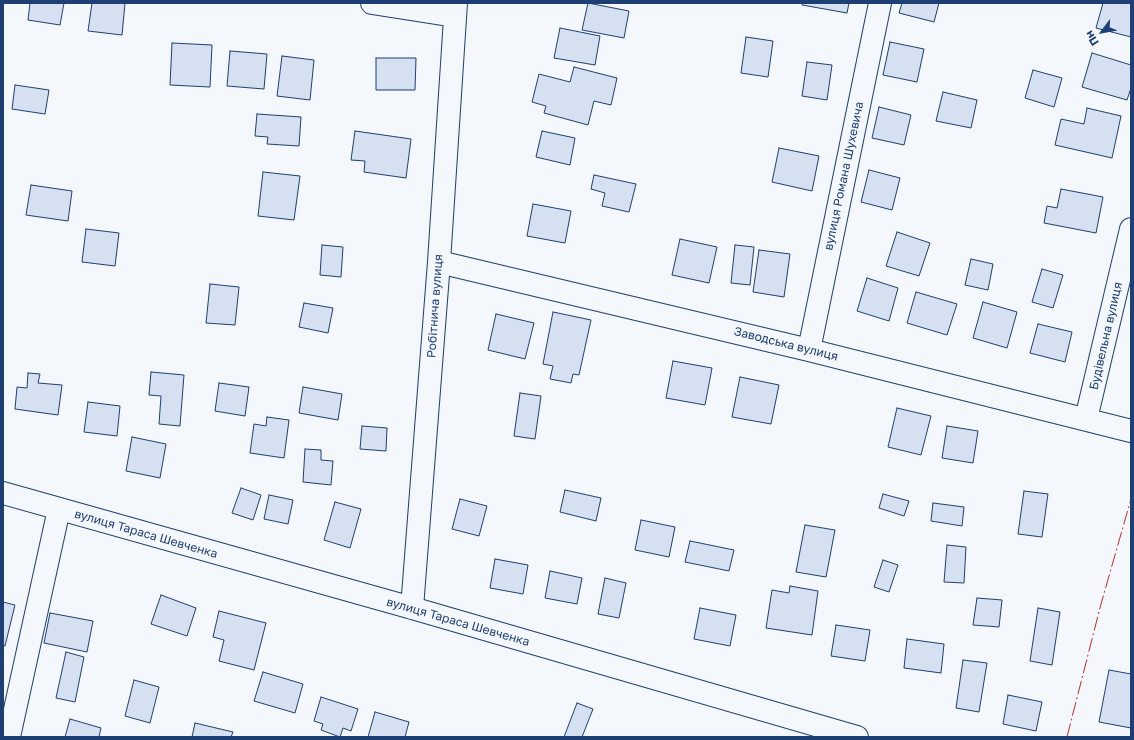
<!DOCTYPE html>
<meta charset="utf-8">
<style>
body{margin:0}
#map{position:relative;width:1134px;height:740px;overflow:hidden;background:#f4f7fb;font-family:"Golos Text",sans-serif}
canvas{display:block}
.frame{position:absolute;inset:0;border:4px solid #1d3f73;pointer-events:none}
.north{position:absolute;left:1082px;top:12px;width:40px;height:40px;-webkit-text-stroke:3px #f4f7fb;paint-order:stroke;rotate:238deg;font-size:11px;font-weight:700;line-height:16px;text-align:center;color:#1d3f73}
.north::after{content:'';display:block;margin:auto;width:14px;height:18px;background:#1d3f73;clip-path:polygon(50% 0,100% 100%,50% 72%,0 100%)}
</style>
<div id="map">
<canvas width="1134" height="740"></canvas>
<div class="frame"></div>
<div class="north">Пн</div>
</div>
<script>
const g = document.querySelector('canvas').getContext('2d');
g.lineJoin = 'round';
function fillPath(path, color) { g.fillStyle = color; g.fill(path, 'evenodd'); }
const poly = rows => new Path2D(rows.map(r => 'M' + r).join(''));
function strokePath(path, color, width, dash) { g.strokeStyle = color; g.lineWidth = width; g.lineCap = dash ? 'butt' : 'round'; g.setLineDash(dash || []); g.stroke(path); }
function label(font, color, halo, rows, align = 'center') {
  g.font = font + ' "Golos Text",sans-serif'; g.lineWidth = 3; g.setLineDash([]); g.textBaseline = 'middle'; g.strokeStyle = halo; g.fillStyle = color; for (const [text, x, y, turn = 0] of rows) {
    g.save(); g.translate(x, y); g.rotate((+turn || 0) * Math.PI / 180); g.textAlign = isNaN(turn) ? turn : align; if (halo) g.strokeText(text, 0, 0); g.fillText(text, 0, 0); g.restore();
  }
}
const building = poly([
 [30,3,64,3,60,25,28,20,30,3],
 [92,3,125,3,122,35,88,31,92,3],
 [588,3,629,11,624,38,582,30,588,3],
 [803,3,849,3,847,13,802,5,803,3],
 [902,3,939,3,934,22,899,13,902,3],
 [1103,3,1131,3,1131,37,1096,28,1103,3],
 [560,28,600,36,595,65,554,58,560,28],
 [746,37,773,41,768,77,741,73,746,37],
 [890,42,924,49,917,82,883,75,890,42],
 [172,43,212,45,210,87,170,85,172,43],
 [230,51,267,54,264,89,227,86,230,51],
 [1092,53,1131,65,1131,88,1127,100,1082,87,1092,53],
 [282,56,314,60,310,100,277,96,282,56],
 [376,58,416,58,415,90,376,90,376,58],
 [807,62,832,65,827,100,802,96,807,62],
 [574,67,617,78,611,105,594,101,588,125,544,113,546,106,532,102,539,74,570,82,574,67],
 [1033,70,1062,78,1054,107,1025,98,1033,70],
 [15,85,49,90,45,114,12,109,15,85],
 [943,92,977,100,971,128,936,121,943,92],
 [879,107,911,115,904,145,872,138,879,107],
 [1087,108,1121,116,1112,158,1055,145,1061,119,1084,124,1087,108],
 [257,114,301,117,299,146,267,144,268,137,255,136,257,114],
 [355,131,411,139,406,178,364,172,365,161,351,160,355,131],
 [542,131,575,138,570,165,536,157,542,131],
 [779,148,819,156,812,191,772,182,779,148],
 [869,170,900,178,892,210,861,202,869,170],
 [263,172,300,176,294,220,258,216,263,172],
 [594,175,636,184,629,212,602,206,605,193,591,189,594,175],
 [31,185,72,191,68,221,26,215,31,185],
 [1061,189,1103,197,1096,233,1044,223,1047,206,1057,208,1061,189],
 [533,204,571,211,565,243,527,236,533,204],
 [86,229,119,233,115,266,82,262,86,229],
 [897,232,930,243,919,276,886,266,897,232],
 [680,239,717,247,709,283,672,275,680,239],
 [322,245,343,247,341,277,320,275,322,245],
 [735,245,754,247,750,285,731,283,735,245],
 [759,250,790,254,784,297,753,292,759,250],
 [971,259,993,264,988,290,965,285,971,259],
 [1042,269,1063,275,1053,308,1032,302,1042,269],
 [867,278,898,288,889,321,857,311,867,278],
 [210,284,239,287,235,325,206,323,210,284],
 [916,292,957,304,947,335,907,323,916,292],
 [983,302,1017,312,1007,348,973,338,983,302],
 [304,303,333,308,328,333,299,327,304,303],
 [553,312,591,320,579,375,573,374,571,383,550,379,553,366,543,364,553,312],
 [496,314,534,323,525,359,488,350,496,314],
 [1038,324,1072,332,1065,362,1030,353,1038,324],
 [673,361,712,368,705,405,666,398,673,361],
 [151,372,184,375,180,426,159,424,161,396,149,395,151,372],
 [28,373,40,374,38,383,62,385,58,415,15,409,17,387,27,388,28,373],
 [740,377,779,385,771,424,732,417,740,377],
 [219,383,249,387,245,416,215,411,219,383],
 [303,387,342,394,338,420,299,413,303,387],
 [520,393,541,396,535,439,514,436,520,393],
 [88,402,120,406,117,436,84,432,88,402],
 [897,408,931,416,921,455,888,447,897,408],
 [267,417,289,420,284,458,250,453,254,424,266,426,267,417],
 [362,426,387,428,386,451,360,449,362,426],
 [947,426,978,431,973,463,942,458,947,426],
 [132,437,166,444,160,478,126,471,132,437],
 [305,449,321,450,321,460,333,461,331,485,303,482,305,449],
 [241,488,261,495,253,520,232,513,241,488],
 [565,490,601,498,596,521,560,512,565,490],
 [1024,491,1048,494,1042,537,1018,534,1024,491],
 [883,494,909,501,904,516,879,508,883,494],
 [269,495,293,500,288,524,264,519,269,495],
 [460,499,487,506,479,536,452,529,460,499],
 [335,502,361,509,350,548,324,540,335,502],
 [933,503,964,507,962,526,931,521,933,503],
 [641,520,675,527,669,557,635,550,641,520],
 [805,525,835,530,826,577,796,572,805,525],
 [690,541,734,550,729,571,685,562,690,541],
 [947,545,966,547,964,583,944,582,947,545],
 [495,559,528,565,523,594,490,588,495,559],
 [883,560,898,565,889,592,874,587,883,560],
 [550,571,582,578,577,604,545,598,550,571],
 [605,578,626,583,619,618,598,614,605,578],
 [790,586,818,591,812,635,766,628,772,590,789,593,790,586],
 [161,595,196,608,187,636,151,624,161,595],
 [977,598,1002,600,999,627,973,625,977,598],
 [3,602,15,605,5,646,3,645,3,602],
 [700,608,736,615,730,646,694,639,700,608],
 [1038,608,1060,612,1052,665,1030,661,1038,608],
 [219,611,266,623,254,670,219,661,224,640,213,637,219,611],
 [50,613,93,621,87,652,44,643,50,613],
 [836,625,870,630,865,661,831,656,836,625],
 [907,639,944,644,941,673,904,668,907,639],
 [66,652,84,657,75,702,56,698,66,652],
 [963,660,987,663,979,712,956,708,963,660],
 [1109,670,1131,674,1131,728,1099,722,1109,670],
 [263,672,303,684,295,713,254,701,263,672],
 [134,680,159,687,150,723,125,716,134,680],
 [1008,695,1042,702,1036,731,1003,724,1008,695],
 [321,697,358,709,351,731,343,728,340,737,321,730,323,724,314,721,321,697],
 [577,703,593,709,582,737,564,737,577,703],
 [375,712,409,722,405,737,368,737,375,712],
 [70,719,101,728,99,737,65,737,70,719],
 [195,723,233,732,231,737,192,737,195,723]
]);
fillPath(building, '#d5e0f0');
strokePath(building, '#1d3f73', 1);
const minor = poly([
 [372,3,455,16],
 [439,262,809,350,1131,431],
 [809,350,880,3],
 [1086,419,1131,229],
 [3,493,412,608,857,737],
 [412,608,439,262,456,3],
 [9,737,59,509]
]);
strokePath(minor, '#1d3f73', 24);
strokePath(minor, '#f4f7fb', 22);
strokePath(poly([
 [1067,737,1101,604,1131,499]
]), '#c62828', 1, [14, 3, 2, 3]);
label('12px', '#1d3f73', '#f4f7fb', [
 ["вулиця Романа Шухевича",844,176,-78],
 ["Робітнича вулиця",435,306,-86],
 ["Будівельна вулиця",1106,336,-77],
 ["Заводська вулиця",786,344,14],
 ["вулиця Тараса Шевченка",146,534,16],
 ["вулиця Тараса Шевченка",458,622,16]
]);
</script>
